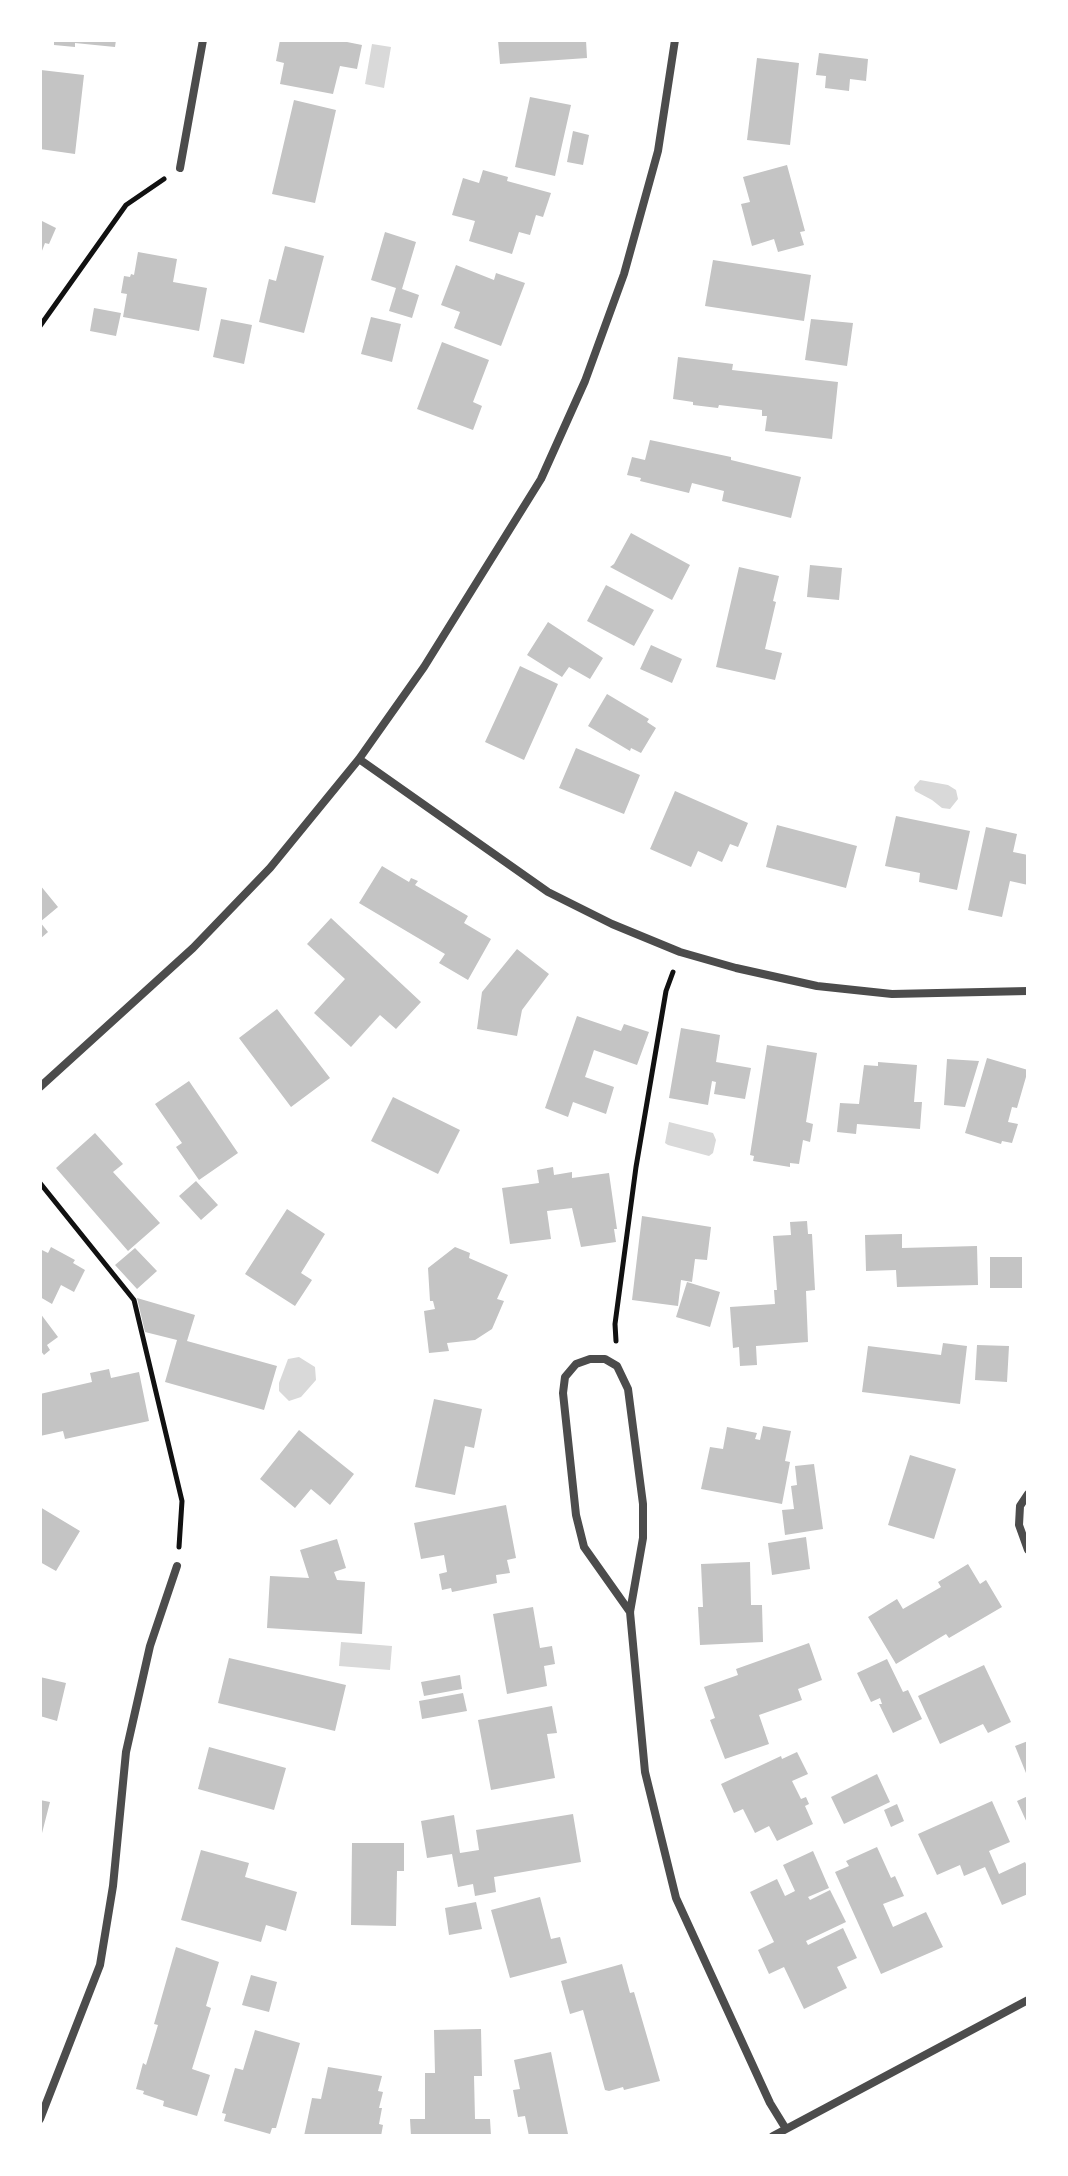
<!DOCTYPE html>
<style>
body{margin:0}
#map{position:relative;width:1068px;height:2176px;overflow:hidden;background:#fff;font-family:"PT Sans",sans-serif}
canvas{display:block}
.frame{position:absolute;inset:0;border:42px solid #fff;pointer-events:none}
</style>
<div id="map">
<canvas width="1068" height="2176"></canvas>
<div class="frame"></div>
</div>
<script>
const g = document.querySelector('canvas').getContext('2d');
g.lineJoin = 'round';
function fillPath(path, color) { g.fillStyle = color; g.fill(path, 'evenodd'); }
const poly = rows => new Path2D(rows.map(r => 'M' + r).join(''));
function strokePath(path, color, width, dash) { g.strokeStyle = color; g.lineWidth = width; g.lineCap = dash ? 'butt' : 'round'; g.setLineDash(dash || []); g.stroke(path); }
fillPath(poly([
 [372,44,391,47,384,88,365,84],
 [920,780,948,785,956,790,958,799,950,809,942,808,932,800,915,791,914,787],
 [669,1122,713,1133,716,1140,713,1153,709,1156,668,1145,665,1143],
 [299,1357,315,1367,316,1380,301,1397,289,1401,279,1391,279,1383,288,1359],
 [341,1642,392,1646,390,1670,339,1666]
]), '#d9d9d9');
fillPath(poly([
 [54,40,116,40,115,47,75,43,75,47,54,45],
 [280,40,337,40,362,45,357,69,340,66,333,94,280,84,284,63,276,61],
 [498,40,586,40,587,58,500,64],
 [819,53,868,59,866,81,850,79,849,91,825,88,826,76,816,75],
 [757,58,799,63,790,145,747,140],
 [41,70,84,75,75,154,40,149],
 [530,97,571,105,555,176,515,167],
 [294,100,336,110,315,203,272,194],
 [573,131,589,135,583,165,567,162],
 [787,165,805,231,800,232,804,245,778,252,774,239,752,246,741,204,750,202,743,177],
 [483,170,508,177,507,181,551,193,543,217,536,215,530,235,519,232,512,254,469,241,475,221,452,215,463,178,479,183],
 [40,220,56,228,49,244,45,243,40,256],
 [385,232,416,242,402,289,419,295,412,318,389,311,396,288,371,280],
 [285,246,324,256,304,333,259,322,269,279,276,281],
 [138,252,177,259,173,282,207,288,199,331,123,317,127,294,121,293,124,276,130,277,131,274,134,275],
 [713,260,811,275,804,321,705,306],
 [456,265,494,280,496,273,525,283,501,346,454,328,460,312,441,305],
 [94,308,121,313,116,336,90,331],
 [371,317,401,324,392,362,361,354],
 [221,319,252,325,244,364,213,357],
 [811,319,853,323,847,366,805,360],
 [442,342,489,360,473,402,482,406,473,430,417,409],
 [678,357,733,364,732,370,838,382,832,439,765,431,767,416,762,416,762,410,719,405,718,408,693,405,693,402,673,399],
 [650,440,731,457,731,460,801,477,791,518,722,501,724,491,692,483,689,493,640,481,641,478,627,475,632,457,645,460],
 [631,533,690,565,672,600,610,567,614,564],
 [810,565,842,568,839,600,807,597],
 [739,567,779,576,773,601,776,602,765,649,782,653,775,680,716,667],
 [606,585,654,610,634,646,587,621],
 [548,622,603,658,590,679,569,667,562,677,527,655],
 [651,645,682,659,672,683,640,669],
 [520,666,558,684,524,760,485,742],
 [607,694,649,719,647,722,656,728,641,753,631,748,630,751,588,726],
 [576,748,640,775,624,814,559,788],
 [675,791,748,823,738,847,730,844,722,862,698,851,691,867,650,849],
 [896,816,970,831,957,890,919,882,920,873,885,866],
 [777,825,857,846,846,888,766,867],
 [986,827,1017,834,1013,852,1028,855,1028,885,1010,881,1002,917,968,910],
 [382,866,409,882,411,878,418,881,415,885,468,916,464,923,491,939,468,980,439,963,445,954,359,903],
 [40,885,58,907,40,922,48,932,40,939],
 [331,918,421,1002,396,1029,380,1015,351,1047,314,1013,345,979,307,944],
 [517,949,549,974,522,1010,517,1036,477,1029,482,992],
 [277,1009,330,1078,291,1107,239,1038],
 [577,1016,621,1031,624,1024,649,1032,637,1065,594,1050,585,1077,614,1087,606,1114,573,1102,568,1117,545,1108],
 [681,1028,720,1035,716,1062,751,1068,745,1099,714,1094,716,1082,712,1081,708,1105,669,1098],
 [767,1045,817,1053,806,1122,813,1124,810,1142,803,1140,799,1164,790,1163,790,1167,753,1161,754,1156,750,1155],
 [987,1058,1028,1070,1017,1108,1012,1107,1008,1122,1018,1124,1012,1143,1002,1141,1001,1144,965,1133],
 [947,1059,979,1061,965,1107,944,1105],
 [878,1062,917,1065,914,1102,922,1102,920,1129,857,1124,856,1134,837,1132,840,1103,859,1104,864,1065,878,1066],
 [189,1081,238,1153,199,1180,176,1147,182,1143,155,1104],
 [393,1097,460,1130,438,1174,371,1141],
 [95,1133,123,1164,113,1172,160,1223,128,1251,56,1168],
 [553,1167,554,1175,572,1172,572,1178,609,1173,617,1229,614,1229,616,1242,581,1247,572,1208,547,1211,551,1239,510,1244,502,1188,539,1183,537,1170],
 [196,1181,218,1205,201,1220,179,1196],
 [287,1209,325,1234,301,1273,312,1280,295,1306,245,1274],
 [642,1216,711,1227,707,1260,695,1259,692,1282,681,1280,678,1306,632,1300],
 [807,1221,808,1234,812,1234,815,1290,806,1291,808,1342,756,1346,757,1365,740,1366,739,1347,733,1348,730,1307,775,1304,774,1290,777,1290,773,1236,791,1235,790,1222],
 [902,1234,902,1248,977,1246,978,1285,897,1287,896,1270,866,1271,865,1235],
 [51,1247,75,1260,73,1263,85,1270,74,1292,61,1285,52,1304,40,1297,40,1249,48,1253],
 [455,1247,470,1253,469,1258,508,1275,497,1299,504,1301,492,1329,475,1340,447,1343,449,1351,429,1353,424,1311,435,1309,433,1301,430,1301,428,1268],
 [135,1248,157,1271,137,1289,115,1265],
 [990,1257,1022,1257,1022,1288,990,1288],
 [687,1282,720,1292,710,1327,676,1317],
 [137,1298,195,1315,187,1341,277,1366,264,1410,165,1382,177,1340,145,1332],
 [40,1313,58,1337,47,1345,50,1350,44,1355,40,1350],
 [943,1343,967,1346,960,1404,862,1392,868,1346,941,1355],
 [977,1345,1009,1346,1007,1382,975,1380],
 [109,1369,111,1378,139,1372,149,1421,65,1439,63,1431,40,1436,40,1394,92,1382,90,1373],
 [434,1399,482,1409,474,1448,465,1446,455,1495,415,1487],
 [763,1426,791,1431,785,1461,790,1462,782,1504,701,1489,710,1447,723,1449,727,1427,757,1433,755,1439,760,1440],
 [299,1430,354,1474,330,1505,311,1489,295,1508,260,1479],
 [910,1455,956,1469,934,1539,888,1525],
 [814,1464,823,1529,785,1535,782,1510,794,1509,791,1486,797,1485,795,1466],
 [506,1505,516,1558,507,1560,510,1573,496,1575,497,1583,452,1592,451,1588,442,1590,439,1574,447,1572,444,1555,421,1559,414,1523],
 [40,1507,80,1531,56,1571,40,1562],
 [806,1537,810,1569,772,1575,768,1543],
 [337,1539,346,1568,334,1572,337,1580,365,1582,362,1634,267,1628,270,1576,309,1578,300,1550],
 [750,1562,751,1605,762,1605,763,1642,700,1645,698,1607,703,1607,701,1564],
 [968,1564,980,1584,986,1580,1002,1607,949,1638,946,1634,896,1664,868,1617,897,1599,903,1609,941,1587,938,1582],
 [533,1607,540,1648,552,1646,555,1664,544,1666,547,1686,507,1694,493,1614],
 [809,1643,822,1680,798,1689,802,1700,759,1715,769,1744,725,1759,710,1720,715,1718,704,1687,738,1675,736,1669],
 [229,1658,346,1685,335,1731,218,1703],
 [887,1659,903,1692,908,1690,922,1719,893,1733,879,1704,882,1704,880,1698,871,1702,857,1673],
 [984,1665,1011,1722,988,1733,983,1724,940,1744,918,1696],
 [460,1675,462,1689,424,1696,421,1682],
 [40,1677,66,1683,57,1721,40,1716],
 [463,1693,467,1711,422,1719,419,1701],
 [552,1706,557,1733,547,1734,555,1778,491,1790,478,1720],
 [1028,1741,1028,1778,1015,1746],
 [209,1747,286,1768,274,1810,198,1789],
 [797,1752,808,1774,792,1781,801,1799,806,1797,809,1804,805,1806,813,1824,777,1841,769,1826,755,1833,743,1809,734,1813,721,1784,781,1756,782,1759],
 [877,1774,890,1802,844,1824,831,1797],
 [1028,1796,1028,1825,1017,1801],
 [40,1800,50,1802,41,1837,40,1837],
 [992,1801,1010,1842,989,1851,999,1874,1025,1862,1028,1868,1028,1894,1002,1905,985,1867,964,1876,960,1865,937,1875,918,1834],
 [897,1804,904,1821,891,1827,884,1810],
 [573,1814,581,1862,494,1877,496,1892,475,1896,473,1884,458,1887,452,1854,427,1858,421,1821,454,1815,460,1853,479,1850,476,1830],
 [352,1843,404,1843,404,1871,397,1871,396,1926,351,1925],
 [877,1847,891,1878,895,1876,904,1896,883,1904,893,1927,926,1912,943,1947,881,1974,835,1872,849,1866,846,1861],
 [201,1850,249,1863,245,1877,297,1892,286,1931,266,1925,261,1942,181,1920],
 [813,1851,829,1888,808,1897,810,1900,830,1890,846,1922,806,1941,808,1945,843,1928,857,1958,837,1967,847,1988,804,2009,784,1967,769,1974,758,1950,774,1942,750,1892,777,1879,785,1896,795,1891,783,1865],
 [540,1897,551,1939,560,1937,567,1963,510,1978,491,1910],
 [476,1902,482,1929,449,1935,445,1908],
 [176,1947,219,1962,206,2006,211,2008,192,2069,210,2075,197,2116,163,2106,164,2101,143,2094,144,2091,136,2089,143,2063,146,2065,158,2025,154,2024],
 [622,1964,630,1993,634,1992,660,2081,624,2090,623,2087,609,2091,605,2090,583,2010,570,2014,561,1981],
 [251,1975,277,1982,269,2012,242,2005],
 [481,2029,482,2076,474,2076,475,2119,490,2119,491,2136,411,2136,410,2119,425,2119,425,2073,435,2073,434,2030],
 [255,2030,300,2043,276,2128,272,2128,270,2134,224,2121,226,2114,222,2113,235,2068,243,2070],
 [551,2052,568,2134,529,2136,525,2116,518,2117,513,2090,520,2089,514,2060],
 [328,2067,382,2076,378,2091,383,2092,379,2108,382,2108,379,2124,383,2125,381,2136,304,2136,312,2098,321,2099]
]), '#c4c4c4');
strokePath(poly([
 [40,326,126,205,164,179],
 [40,1183,134,1300,182,1501,179,1547],
 [616,1341,615,1324,636,1167,666,991,673,972]
]), '#111', 5);
strokePath(poly([
 [180,168,203,40],
 [359,759,548,892,612,924,680,952,736,968,817,986,892,994,1028,991],
 [40,1087,193,948,270,868,359,759,424,667,541,479,585,381,624,274,658,151,675,40],
 [1028,1494,1020,1506,1019,1525,1028,1550],
 [630,1612,584,1547,576,1515,563,1393,565,1377,576,1364,590,1359,605,1359,617,1366,628,1389,643,1504,643,1538,630,1612,645,1772,676,1898,770,2103,786,2129],
 [40,2119,100,1965,113,1886,126,1752,150,1646,177,1566],
 [773,2136,1028,2000]
]), '#4c4c4c', 8);
</script>
